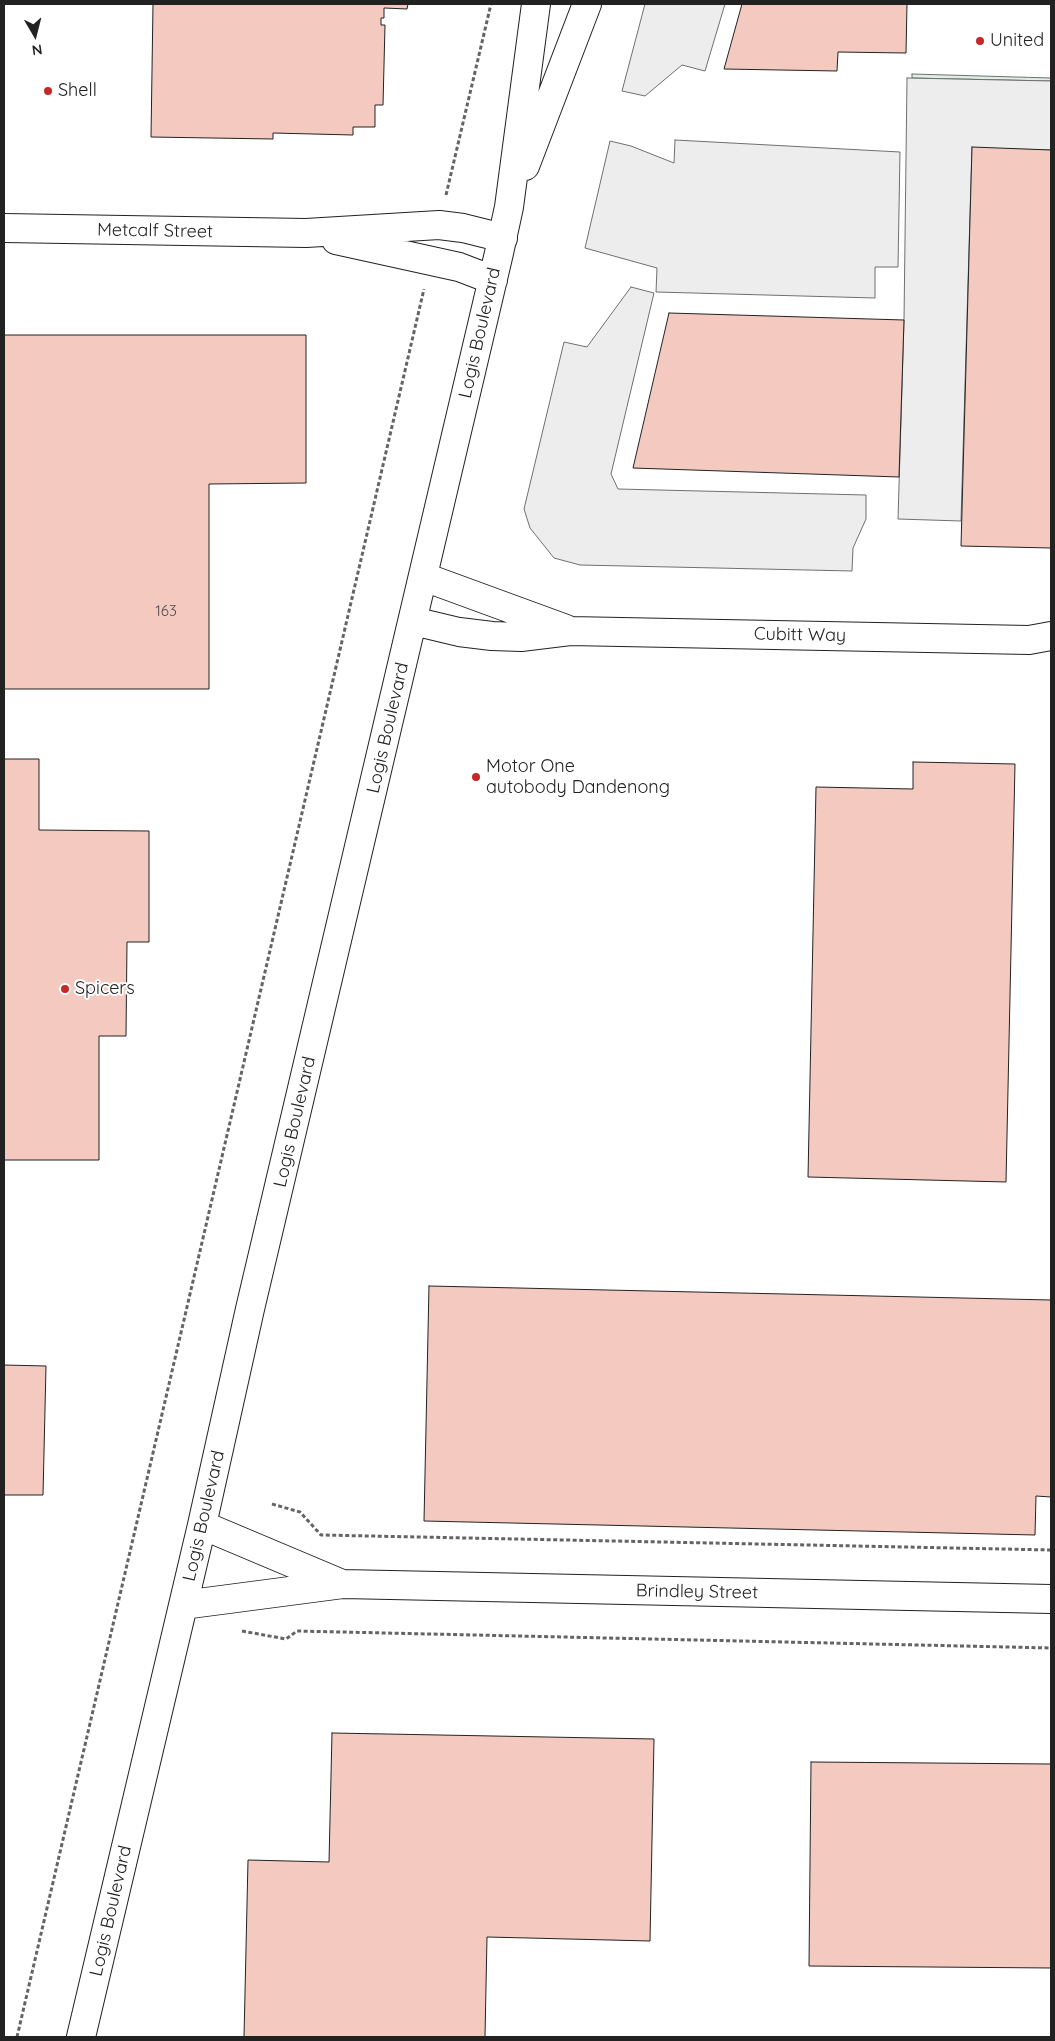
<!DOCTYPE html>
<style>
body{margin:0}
#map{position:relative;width:1055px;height:2041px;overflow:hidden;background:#fff;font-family:Quicksand,sans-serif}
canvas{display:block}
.frame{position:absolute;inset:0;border:5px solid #222;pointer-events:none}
.north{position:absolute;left:10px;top:10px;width:50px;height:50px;-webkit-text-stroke:4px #fff;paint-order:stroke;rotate:172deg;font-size:14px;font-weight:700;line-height:20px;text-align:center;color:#222}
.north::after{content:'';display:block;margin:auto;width:18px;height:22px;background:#222;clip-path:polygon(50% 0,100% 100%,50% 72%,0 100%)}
</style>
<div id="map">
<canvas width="1055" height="2041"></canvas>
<div class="frame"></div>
<div class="north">N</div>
</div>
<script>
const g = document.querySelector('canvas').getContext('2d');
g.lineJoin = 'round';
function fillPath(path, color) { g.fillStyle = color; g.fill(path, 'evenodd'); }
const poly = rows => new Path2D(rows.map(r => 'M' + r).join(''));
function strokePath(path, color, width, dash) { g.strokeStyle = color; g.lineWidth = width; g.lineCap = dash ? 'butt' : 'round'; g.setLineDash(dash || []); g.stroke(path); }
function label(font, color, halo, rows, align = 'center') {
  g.font = font + ' Quicksand,sans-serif'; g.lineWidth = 4; g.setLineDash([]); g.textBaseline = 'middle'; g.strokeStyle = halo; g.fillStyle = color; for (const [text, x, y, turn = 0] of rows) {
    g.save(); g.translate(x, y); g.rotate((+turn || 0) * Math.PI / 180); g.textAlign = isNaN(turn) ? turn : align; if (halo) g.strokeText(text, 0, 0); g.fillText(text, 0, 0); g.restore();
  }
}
const green = poly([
 [912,74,1051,78,1051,81,912,78,912,74]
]);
fillPath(green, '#e0efe3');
strokePath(green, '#6f6f6f', 1);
const parking = poly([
 [645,4,725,4,705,71,682,65,645,96,622,91,645,4],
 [907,78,1051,81,1051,150,972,148,961,521,898,519,904,320,907,78],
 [675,140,900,152,898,267,875,267,875,298,656,292,657,268,585,248,610,141,631,146,674,163,675,140],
 [631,287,654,293,611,474,618,489,866,495,866,519,853,548,852,571,580,565,554,558,530,528,524,509,564,342,587,347,631,287]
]);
fillPath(parking, '#ededed');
strokePath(parking, '#6f6f6f', 1);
const building = poly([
 [153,4,408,4,407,9,384,8,384,18,381,18,381,25,385,25,383,105,375,105,375,127,353,127,353,135,273,133,273,139,151,137,153,4],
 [742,4,907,4,906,53,838,52,837,71,724,69,742,4],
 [972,147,1051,150,1051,548,961,546,972,147],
 [669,313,904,320,899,477,633,468,669,313],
 [4,335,306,335,306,483,209,484,209,689,4,689,4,335],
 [4,759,39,759,39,830,149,831,149,942,127,942,126,1036,99,1036,99,1160,4,1160,4,759],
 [913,762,1015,764,1006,1182,808,1177,816,787,913,789,913,762],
 [429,1286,1051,1300,1051,1497,1036,1496,1035,1535,424,1521,429,1286],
 [4,1365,46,1366,43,1495,4,1495,4,1365],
 [332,1733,654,1739,650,1941,487,1937,485,2037,244,2037,248,1860,329,1862,332,1733],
 [811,1762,1051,1764,1051,1968,809,1966,811,1762]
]);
fillPath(building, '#f3c9c0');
strokePath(building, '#222', 1);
const street = poly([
 [525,166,587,4],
 [4,228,306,233,439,225,463,228,503,238],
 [336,240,459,267,493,280],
 [424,577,566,629],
 [413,621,459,632,492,636,521,637,570,631,1029,640,1051,636],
 [202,1525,342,1584],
 [183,1605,343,1584,1051,1599],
 [81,2037,202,1525,250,1309,499,253,509,207,536,4]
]);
strokePath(street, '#222', 30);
strokePath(poly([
 [446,195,491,4],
 [272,1504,300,1512,321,1535,1051,1550],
 [242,1631,286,1639,297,1631,1051,1648],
 [17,2037,424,289]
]), '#646464', 3, [4, 2.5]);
strokePath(street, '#fff', 28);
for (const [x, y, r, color] of [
 [980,41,5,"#c62828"],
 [48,91,5,"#c62828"],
 [476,777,5,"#c62828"],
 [65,989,5,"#c62828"]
]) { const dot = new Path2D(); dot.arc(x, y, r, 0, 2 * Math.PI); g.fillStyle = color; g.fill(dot); strokePath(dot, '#fff', 2); }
label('15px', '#564c4a', null, [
 ["163",166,611]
]);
label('18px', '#222', '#fff', [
 ["United",990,41],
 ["Shell",58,91],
 ["Motor One",486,767],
 ["autobody Dandenong",486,788],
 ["Spicers",75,989]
], 'left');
label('18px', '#222', '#fff', [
 ["Metcalf Street",155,231,1],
 ["Logis Boulevard",480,333,-77],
 ["Cubitt Way",800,635,1],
 ["Logis Boulevard",388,728,-77],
 ["Logis Boulevard",295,1122,-77],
 ["Logis Boulevard",204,1516,-77],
 ["Brindley Street",697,1592,1],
 ["Logis Boulevard",111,1911,-77]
]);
</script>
